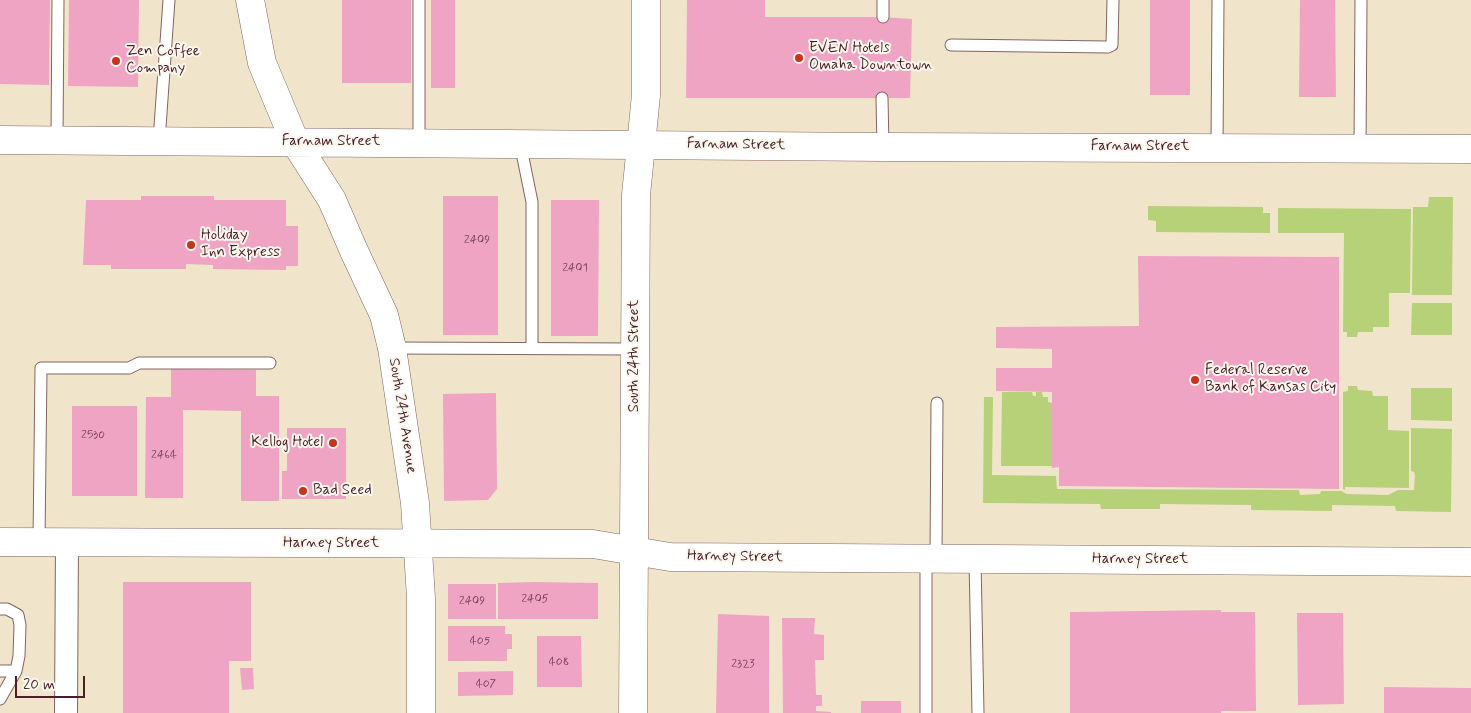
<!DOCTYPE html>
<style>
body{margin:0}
#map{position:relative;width:1471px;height:713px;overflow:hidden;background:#f0e5ca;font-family:Mynerve,sans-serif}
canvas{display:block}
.scale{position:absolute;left:15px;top:676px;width:70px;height:22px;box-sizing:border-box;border:2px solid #4a1f2b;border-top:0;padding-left:6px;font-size:15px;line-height:18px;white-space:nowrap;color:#4a1f2b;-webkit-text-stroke:4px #fbf7ec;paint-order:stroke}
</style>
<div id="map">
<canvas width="1471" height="713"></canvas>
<div class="scale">20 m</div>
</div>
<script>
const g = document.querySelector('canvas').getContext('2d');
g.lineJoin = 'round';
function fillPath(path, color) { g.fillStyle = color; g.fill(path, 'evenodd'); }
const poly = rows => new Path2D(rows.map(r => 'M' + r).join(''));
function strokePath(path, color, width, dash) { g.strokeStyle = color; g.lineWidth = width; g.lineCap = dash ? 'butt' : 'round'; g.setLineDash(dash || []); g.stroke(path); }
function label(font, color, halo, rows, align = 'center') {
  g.font = font + ' Mynerve,sans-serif'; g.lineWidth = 4; g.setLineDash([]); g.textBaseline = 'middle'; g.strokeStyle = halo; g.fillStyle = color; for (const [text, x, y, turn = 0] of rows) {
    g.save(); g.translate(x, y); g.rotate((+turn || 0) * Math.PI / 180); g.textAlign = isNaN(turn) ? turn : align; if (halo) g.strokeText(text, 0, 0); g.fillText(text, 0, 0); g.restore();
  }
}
fillPath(poly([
 [1429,197,1453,197,1452,295,1412,295,1413,207,1428,207],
 [1148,206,1263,207,1263,213,1270,213,1270,233,1156,232,1156,221,1148,220],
 [1278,208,1411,209,1410,293,1389,293,1389,327,1373,327,1373,332,1358,332,1357,337,1347,337,1347,332,1343,332,1344,233,1278,233],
 [1412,303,1452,303,1452,335,1411,335],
 [1348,386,1357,386,1358,390,1372,391,1373,396,1388,396,1388,430,1409,431,1409,488,1345,487,1345,490,1343,489,1343,392,1348,391],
 [1411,388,1452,388,1452,421,1411,420],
 [1002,392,1032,392,1033,396,1036,396,1036,392,1042,392,1043,397,1048,397,1048,402,1052,403,1052,466,1001,466],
 [984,397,993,397,992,475,1056,476,1057,489,1299,490,1300,495,1320,494,1321,491,1341,491,1347,494,1388,495,1398,490,1414,490,1415,475,1414,472,1411,471,1411,428,1452,429,1451,512,1396,511,1395,506,1332,505,1332,511,1251,510,1251,505,1160,504,1160,509,1101,509,1100,504,983,503]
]), '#b6d177');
fillPath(poly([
 [0,0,50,0,49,85,0,84],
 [69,0,139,0,138,87,68,86],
 [342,0,411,0,411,83,342,83],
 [431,0,455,0,455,88,431,88],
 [687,0,765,0,765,17,883,17,912,19,910,98,686,98],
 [1150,0,1190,0,1190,95,1150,95],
 [1300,0,1335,0,1336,97,1299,97],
 [141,196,214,196,214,200,286,200,286,226,298,226,298,266,286,266,286,270,213,269,213,265,186,264,186,269,111,269,111,265,83,265,86,200,141,200],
 [443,196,498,196,498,335,443,335],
 [551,200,599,200,598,336,551,336],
 [1138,256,1339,257,1339,489,1059,486,1059,467,1052,468,1052,392,996,391,996,368,1052,368,1052,349,996,348,996,327,1139,326],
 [171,369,256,370,256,396,279,396,279,501,241,501,241,411,183,410,183,498,145,498,146,397,171,397],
 [496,393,497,489,488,500,444,501,443,394],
 [72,406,137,406,137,496,72,496],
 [287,428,346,428,346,499,282,499,282,471,287,471],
 [123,582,251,582,251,661,229,661,229,713,123,713],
 [535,582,598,583,598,619,498,619,498,583],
 [448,584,496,584,496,619,448,619],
 [1221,610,1221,612,1255,612,1256,711,1221,711,1221,713,1070,713,1070,612],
 [1297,613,1343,613,1344,704,1298,705],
 [718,614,769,616,769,713,716,713],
 [782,618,815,618,814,634,824,635,824,660,815,660,816,695,822,695,822,706,816,706,816,711,831,712,831,713,783,713],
 [448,626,505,626,505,634,512,634,512,649,507,649,507,661,448,661],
 [537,636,581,636,582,687,537,687],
 [240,668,253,668,254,689,242,690],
 [513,671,513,695,458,696,458,672],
 [1384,687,1471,688,1471,713,1384,713],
 [861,701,901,701,901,713,861,713]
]), '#f0a4c3');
const lane = poly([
 [883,0,883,17],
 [951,45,1108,47,1112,45,1113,0],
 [882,98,883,147],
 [57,140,58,0],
 [159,141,169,0],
 [419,143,419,0],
 [520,143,532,202,532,348],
 [1217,148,1218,0],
 [1360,148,1361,0],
 [392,348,635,349],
 [39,542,41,368,129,368,139,363,270,363],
 [936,559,937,403],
 [975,559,978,713],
 [0,609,7,609,18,615,20,625,19,656,16,671,0,699],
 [0,671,16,671],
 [926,713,926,559]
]);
const street = poly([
 [66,713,67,542]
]);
const secondary = poly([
 [250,0,262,63,295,142,332,200,354,251,384,315,392,348,415,503,421,598,421,713],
 [0,140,883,147,1471,149],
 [0,542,593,544,670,557,1471,562],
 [633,713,636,195,646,95,646,0]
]);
strokePath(lane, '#846463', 13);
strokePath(street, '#846463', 24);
strokePath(secondary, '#846463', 29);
strokePath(lane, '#fff', 11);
strokePath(street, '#fff', 22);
strokePath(secondary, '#fff', 28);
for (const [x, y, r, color] of [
 [799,58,5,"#c8321e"],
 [116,61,5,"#c8321e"],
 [191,245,5,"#c8321e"],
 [1195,380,5,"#c8321e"],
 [333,443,5,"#c8321e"],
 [303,491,5,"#c8321e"]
]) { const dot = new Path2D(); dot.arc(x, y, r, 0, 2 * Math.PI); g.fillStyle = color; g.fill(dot); strokePath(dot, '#fbf7ec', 2); }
label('12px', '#744051', null, [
 ["2409",477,240],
 ["2401",575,268],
 ["2530",93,435],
 ["2464",164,455],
 ["2405",535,599],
 ["2409",472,601],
 ["405",480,641],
 ["408",559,662],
 ["2323",743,664],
 ["407",486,684]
]);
label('15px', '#4a1f2b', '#fbf7ec', [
 ["EVEN Hotels",809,49],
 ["Omaha Downtown",809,66],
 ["Zen Coffee",126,52],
 ["Company",126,69],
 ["Holiday",201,236],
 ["Inn Express",201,253],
 ["Federal Reserve",1205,371],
 ["Bank of Kansas City",1205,388],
 ["Kellog Hotel",323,443,"right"],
 ["Bad Seed",313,491]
], 'left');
label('15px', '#4a1f2b', '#fbf7ec', [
 ["Farnam Street",331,142],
 ["Farnam Street",736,145,1],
 ["Farnam Street",1140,147],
 ["South 24th Street",635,356,-90],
 ["South 24th Avenue",402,416,81],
 ["Harney Street",331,544],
 ["Harney Street",735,557,1],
 ["Harney Street",1140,560]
]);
</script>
